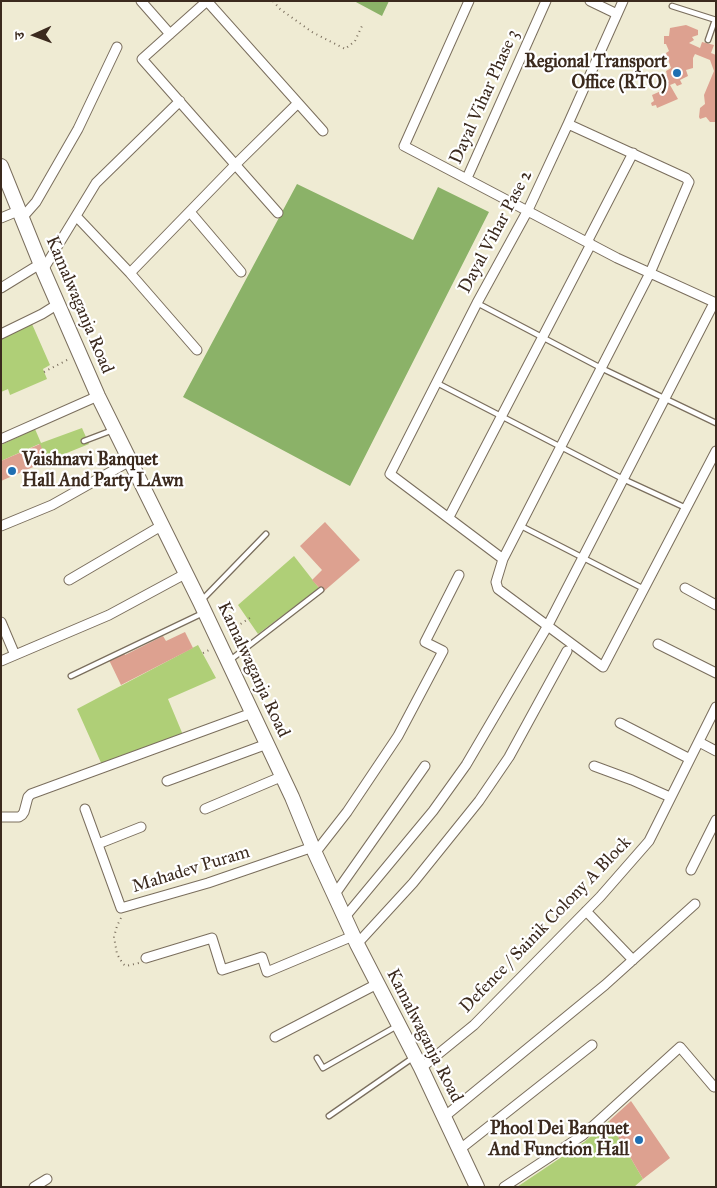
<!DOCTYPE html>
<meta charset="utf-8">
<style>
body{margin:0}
#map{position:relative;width:717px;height:1188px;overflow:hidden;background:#efebd3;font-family:"IM FELL Great Primer","Noto Serif Devanagari",serif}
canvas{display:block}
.frame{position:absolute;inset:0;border:2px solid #3b2a1e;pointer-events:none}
.north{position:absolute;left:10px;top:10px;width:50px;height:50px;-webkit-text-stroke:4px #fff;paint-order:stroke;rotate:268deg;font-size:14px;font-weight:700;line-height:20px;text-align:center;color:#3b2a1e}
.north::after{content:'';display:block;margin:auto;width:18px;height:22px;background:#3b2a1e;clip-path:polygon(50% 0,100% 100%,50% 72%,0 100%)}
</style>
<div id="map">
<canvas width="717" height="1188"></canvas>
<div class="frame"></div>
<div class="north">उ</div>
</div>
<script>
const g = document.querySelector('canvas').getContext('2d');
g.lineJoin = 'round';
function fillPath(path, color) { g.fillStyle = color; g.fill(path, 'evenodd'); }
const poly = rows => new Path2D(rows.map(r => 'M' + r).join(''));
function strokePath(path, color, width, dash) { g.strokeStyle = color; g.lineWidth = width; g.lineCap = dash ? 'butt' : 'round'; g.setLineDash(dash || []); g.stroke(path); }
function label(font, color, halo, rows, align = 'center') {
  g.font = font + ' "IM FELL Great Primer",serif'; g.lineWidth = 4.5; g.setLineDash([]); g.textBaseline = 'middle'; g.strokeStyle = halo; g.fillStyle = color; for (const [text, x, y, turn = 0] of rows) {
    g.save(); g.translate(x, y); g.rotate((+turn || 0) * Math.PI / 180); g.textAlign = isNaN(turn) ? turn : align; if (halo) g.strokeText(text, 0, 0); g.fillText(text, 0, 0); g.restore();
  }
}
fillPath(poly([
 [32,324,50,365,43,369,47,379,10,395,8,389,1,392,1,339],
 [82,428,89,444,47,461,39,444,1,461,1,445,35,429,41,443],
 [294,556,319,588,258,634,238,605],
 [198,645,216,678,168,699,183,735,102,765,77,709],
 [609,1121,643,1179,634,1187,517,1187,584,1142]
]), '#afcf77');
fillPath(poly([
 [354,1,389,1,382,16],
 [297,184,413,240,438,187,489,212,350,486,183,397]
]), '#8bb268');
fillPath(poly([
 [686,25,698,30,698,35,692,37,694,40,689,43,700,48,702,42,714,45,711,53,716,55,716,122,710,122,706,117,700,119,699,117,700,108,705,104,704,95,714,71,710,60,695,54,693,58,693,68,686,70,688,76,680,80,682,84,677,86,675,83,670,85,678,99,657,108,656,105,652,106,651,103,654,101,652,95,661,91,656,81,667,75,666,71,671,68,666,53,669,51,666,44,664,44,664,36,669,36,670,28],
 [40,444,47,461,1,481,1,461],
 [325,522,360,560,323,592,312,580,322,570,300,546],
 [185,632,193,648,121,685,109,660,123,652,125,655,163,636,166,641],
 [631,1101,670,1158,643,1179,609,1121]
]), '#dda190');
const lane = poly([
 [672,6,716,20],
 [708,40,715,20],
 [477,303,601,368,716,423],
 [437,383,623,479,686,508],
 [84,441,113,430],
 [521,526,644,589],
 [201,601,266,534],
 [229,661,321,590],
 [71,676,203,613],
 [317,1058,323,1068,397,1026],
 [329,1116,414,1057]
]);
const street = poly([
 [141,1,170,34],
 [207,1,142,59,278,213],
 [207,1,323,131],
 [469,1,404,146,617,258,716,303],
 [590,1,617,14],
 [623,1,568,124,528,210,477,303,390,474,503,559,496,582,498,589,603,667,716,451],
 [467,178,546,1],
 [190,212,241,272],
 [76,216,130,273,197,350],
 [1,218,18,211],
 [21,219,36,202,78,129,117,47],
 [587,242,633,153],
 [43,270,96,183,180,101],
 [130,273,235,165,298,103],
 [1,288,40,264],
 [1,334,42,314,58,304],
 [1,439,98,396],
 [449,517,591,244],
 [1,526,52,505,130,461],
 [503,559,650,273,689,182,686,178,568,124],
 [69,580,161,526],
 [685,588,716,605],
 [1,622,15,655],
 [658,644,716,673],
 [1,661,109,615,185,574],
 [620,723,690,759],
 [699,742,716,751],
 [594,766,632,780,670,797],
 [167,781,267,744],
 [85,809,121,908,208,883,313,847],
 [205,809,283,776],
 [1,817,19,817,22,815,24,812,28,797,31,794,252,713],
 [98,844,141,827],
 [315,853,347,812,398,736,443,651,425,642,459,575],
 [691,870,716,820],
 [335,894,425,766],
 [586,911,633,960],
 [345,917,433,811,466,765,547,627,714,303],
 [357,944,413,883,479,801,509,757,567,651],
 [146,958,212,938,222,970,262,957,267,972,353,936],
 [275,1037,377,984],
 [421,1068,474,1025,600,897,649,841,716,707],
 [444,1117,605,985,695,904],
 [459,1150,592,1045],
 [34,1187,47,1179],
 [504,1187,583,1135,680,1047,714,1087]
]);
const secondary = poly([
 [1,166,43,270,98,396,200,602,292,797,315,853,357,944,421,1068,477,1187]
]);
strokePath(lane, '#7a6e5d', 7);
strokePath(street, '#7a6e5d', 11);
strokePath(secondary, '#7a6e5d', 16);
strokePath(poly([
 [273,1,280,9,312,32,345,49,355,41,362,26],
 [44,372,69,359],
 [228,632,253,616],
 [203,653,209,650],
 [121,918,117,926,114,937,117,954,123,964,126,966,139,963]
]), '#7a6e5d', 2, [1, 4]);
strokePath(lane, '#fff', 4.5);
strokePath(street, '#fff', 9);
strokePath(secondary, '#fff', 14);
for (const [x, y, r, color] of [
 [677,73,5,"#1f6fb2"],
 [12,471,5,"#1f6fb2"],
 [639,1140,5,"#1f6fb2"]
]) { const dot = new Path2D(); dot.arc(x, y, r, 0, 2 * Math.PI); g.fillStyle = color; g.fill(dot); strokePath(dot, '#fff', 2); }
label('bold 18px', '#3b2a1e', '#fff', [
 ["Regional Transport",667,63],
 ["Office (RTO)",667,84],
 ["Vaishnavi Banquet",22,461,"left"],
 ["Hall And Party LAwn",22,482,"left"],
 ["Phool Dei Banquet",629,1130],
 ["And Function Hall",629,1151]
], 'right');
label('18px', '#3b2a1e', '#fff', [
 ["Dayal Vihar Phase 3",485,97,-66],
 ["Dayal Vihar Pase 2",496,232,-62],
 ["Kamalwaganja Road",79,305,67],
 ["Kamalwaganja Road",253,670,65],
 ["Mahadev Puram",191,870,-17],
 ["Defence / Sainik Colony A Block",546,925,-46],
 ["Kamalwaganja Road",424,1036,63]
]);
</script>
